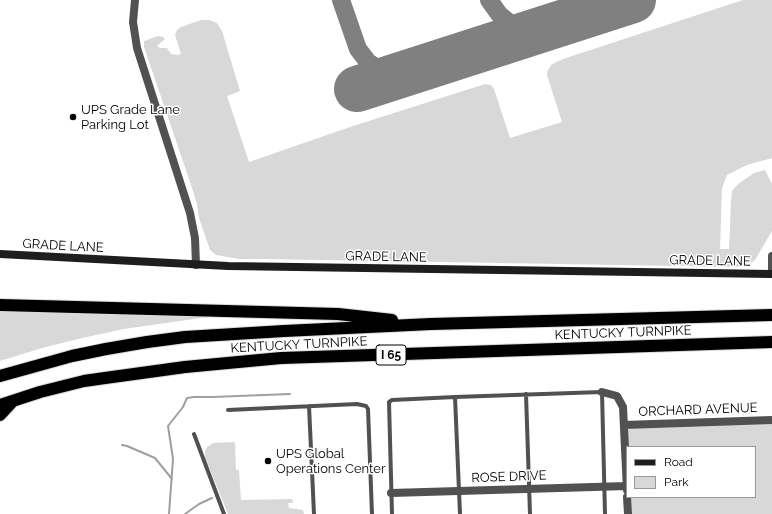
<!DOCTYPE html>
<style>
body{margin:0}
#map{position:relative;width:772px;height:514px;overflow:hidden;background:#fff;font-family:Raleway,sans-serif}
canvas{display:block}
.legend{position:absolute;left:626px;top:446px;width:130px;height:52px;box-sizing:border-box;background:#fff;border:1px solid #999;margin:0;padding:5px 7px;list-style:none;font-size:12px;color:#000}
.legend li{display:flex;align-items:center;gap:8px;height:20px}
.legend b{width:20px;border:1px solid #999}
</style>
<div id="map">
<canvas width="772" height="514"></canvas>
<ul class="legend">
<li><b style="height:5px;background:#1e1e1e"></b>Road</li>
<li><b style="height:11px;background:#d8d8d8"></b>Park</li>
</ul>
</div>
<script>
const g = document.querySelector('canvas').getContext('2d');
g.lineJoin = 'round';
function fillPath(path, color) { g.fillStyle = color; g.fill(path, 'evenodd'); }
const poly = rows => new Path2D(rows.map(r => 'M' + r).join(''));
function strokePath(path, color, width, dash) { g.strokeStyle = color; g.lineWidth = width; g.lineCap = dash ? 'butt' : 'round'; g.setLineDash(dash || []); g.stroke(path); }
function label(font, color, halo, rows, align = 'center') {
  g.font = font + ' Raleway,sans-serif'; g.lineWidth = 3; g.setLineDash([]); g.textBaseline = 'middle'; g.strokeStyle = halo; g.fillStyle = color; for (const [text, x, y, turn = 0] of rows) {
    g.save(); g.translate(x, y); g.rotate((+turn || 0) * Math.PI / 180); g.textAlign = isNaN(turn) ? turn : align; if (halo) g.strokeText(text, 0, 0); g.fillText(text, 0, 0); g.restore();
  }
}
fillPath(poly([
 [743,0,772,0,772,158,747,165,727,175,722,188,720,249,729,249,731,201,732,191,738,184,754,173,765,170,772,184,772,231,755,260,751,263,738,267,262,259,239,259,216,255,210,250,199,218,197,204,190,182,144,47,144,41,158,36,163,37,165,39,157,46,160,48,167,48,171,54,178,55,181,54,175,35,177,30,181,27,201,20,209,20,217,23,222,31,240,91,227,96,249,162,350,127,485,84,491,85,494,89,510,138,562,122,547,75,548,70,552,64,563,59],
 [0,311,208,317,124,329,82,338,42,348,0,361],
 [772,422,772,514,631,514,630,497,755,497,755,447,628,447,628,430,631,427],
 [235,442,236,470,239,470,241,500,292,499,293,503,288,503,289,508,303,510,304,514,228,514,205,457,205,452,207,447,213,443]
]), '#d8d8d8');
strokePath(poly([
 [122,445,127,446,155,458,172,479],
 [169,514,173,459,168,426,183,407,187,398,194,397,212,397,290,394],
 [185,514,199,504,212,498]
]), '#9f9f9f', 2);
strokePath(poly([
 [341,0,358,49,368,62,374,66,391,73,411,72],
 [489,0,499,14,512,25,523,29,533,29,550,27]
]), '#808080', 18);
strokePath(poly([
 [357,89,633,0]
]), '#808080', 46);
const motorway = poly([
 [0,305,338,314,392,320],
 [0,376,72,356,106,349,147,342,185,337,284,331,431,324,772,315],
 [0,405,40,392,84,381,105,378,185,367,281,358,772,342],
 [0,415,13,401]
]);
strokePath(motorway, '#dbdbdb', 14);
strokePath(poly([
 [526,394,530,514],
 [455,397,602,392,605,514],
 [309,406,314,514],
 [228,410,357,404,366,406,368,409,372,514],
 [194,434,224,514],
 [392,514,389,402,392,400,455,397,460,514]
]), '#515151', 4);
strokePath(poly([
 [135,0,133,22,137,48,190,213,195,238,196,265],
 [772,274,772,256],
 [602,392,617,396,623,407,627,490],
 [624,425,772,420],
 [391,493,627,486],
 [627,497,628,514]
]), '#515151', 8);
strokePath(poly([
 [0,254,228,266,772,274]
]), '#1e1e1e', 8);
strokePath(motorway, '#000', 12);
for (const [x, y, r, color] of [
 [73,117,4,"#000"],
 [268,461,4,"#000"]
]) { const dot = new Path2D(); dot.arc(x, y, r, 0, 2 * Math.PI); g.fillStyle = color; g.fill(dot); strokePath(dot, '#fff', 1.5); }
for (const [x, y, w] of [
 [391,355,30]
]) { const box = new Path2D(); box.roundRect(x - w / 2, y - 10, w, 20, 3); g.fillStyle = '#fff'; g.fill(box); strokePath(box, '#000', 1); }
label('bold 12px', '#000', null, [
 ["I 65",391,355]
]);
label('13px', '#000', '#fff', [
 ["UPS Grade Lane",81,110],
 ["Parking Lot",81,125],
 ["UPS Global",276,454],
 ["Operations Center",276,469]
], 'left');
label('13px', '#000', '#fff', [
 ["GRADE LANE",63,246,3],
 ["GRADE LANE",386,257,1],
 ["GRADE LANE",710,261,1],
 ["KENTUCKY TURNPIKE",623,333,-2],
 ["KENTUCKY TURNPIKE",299,345,-3],
 ["ORCHARD AVENUE",698,410,-2],
 ["ROSE DRIVE",509,477,-2]
]);
</script>
